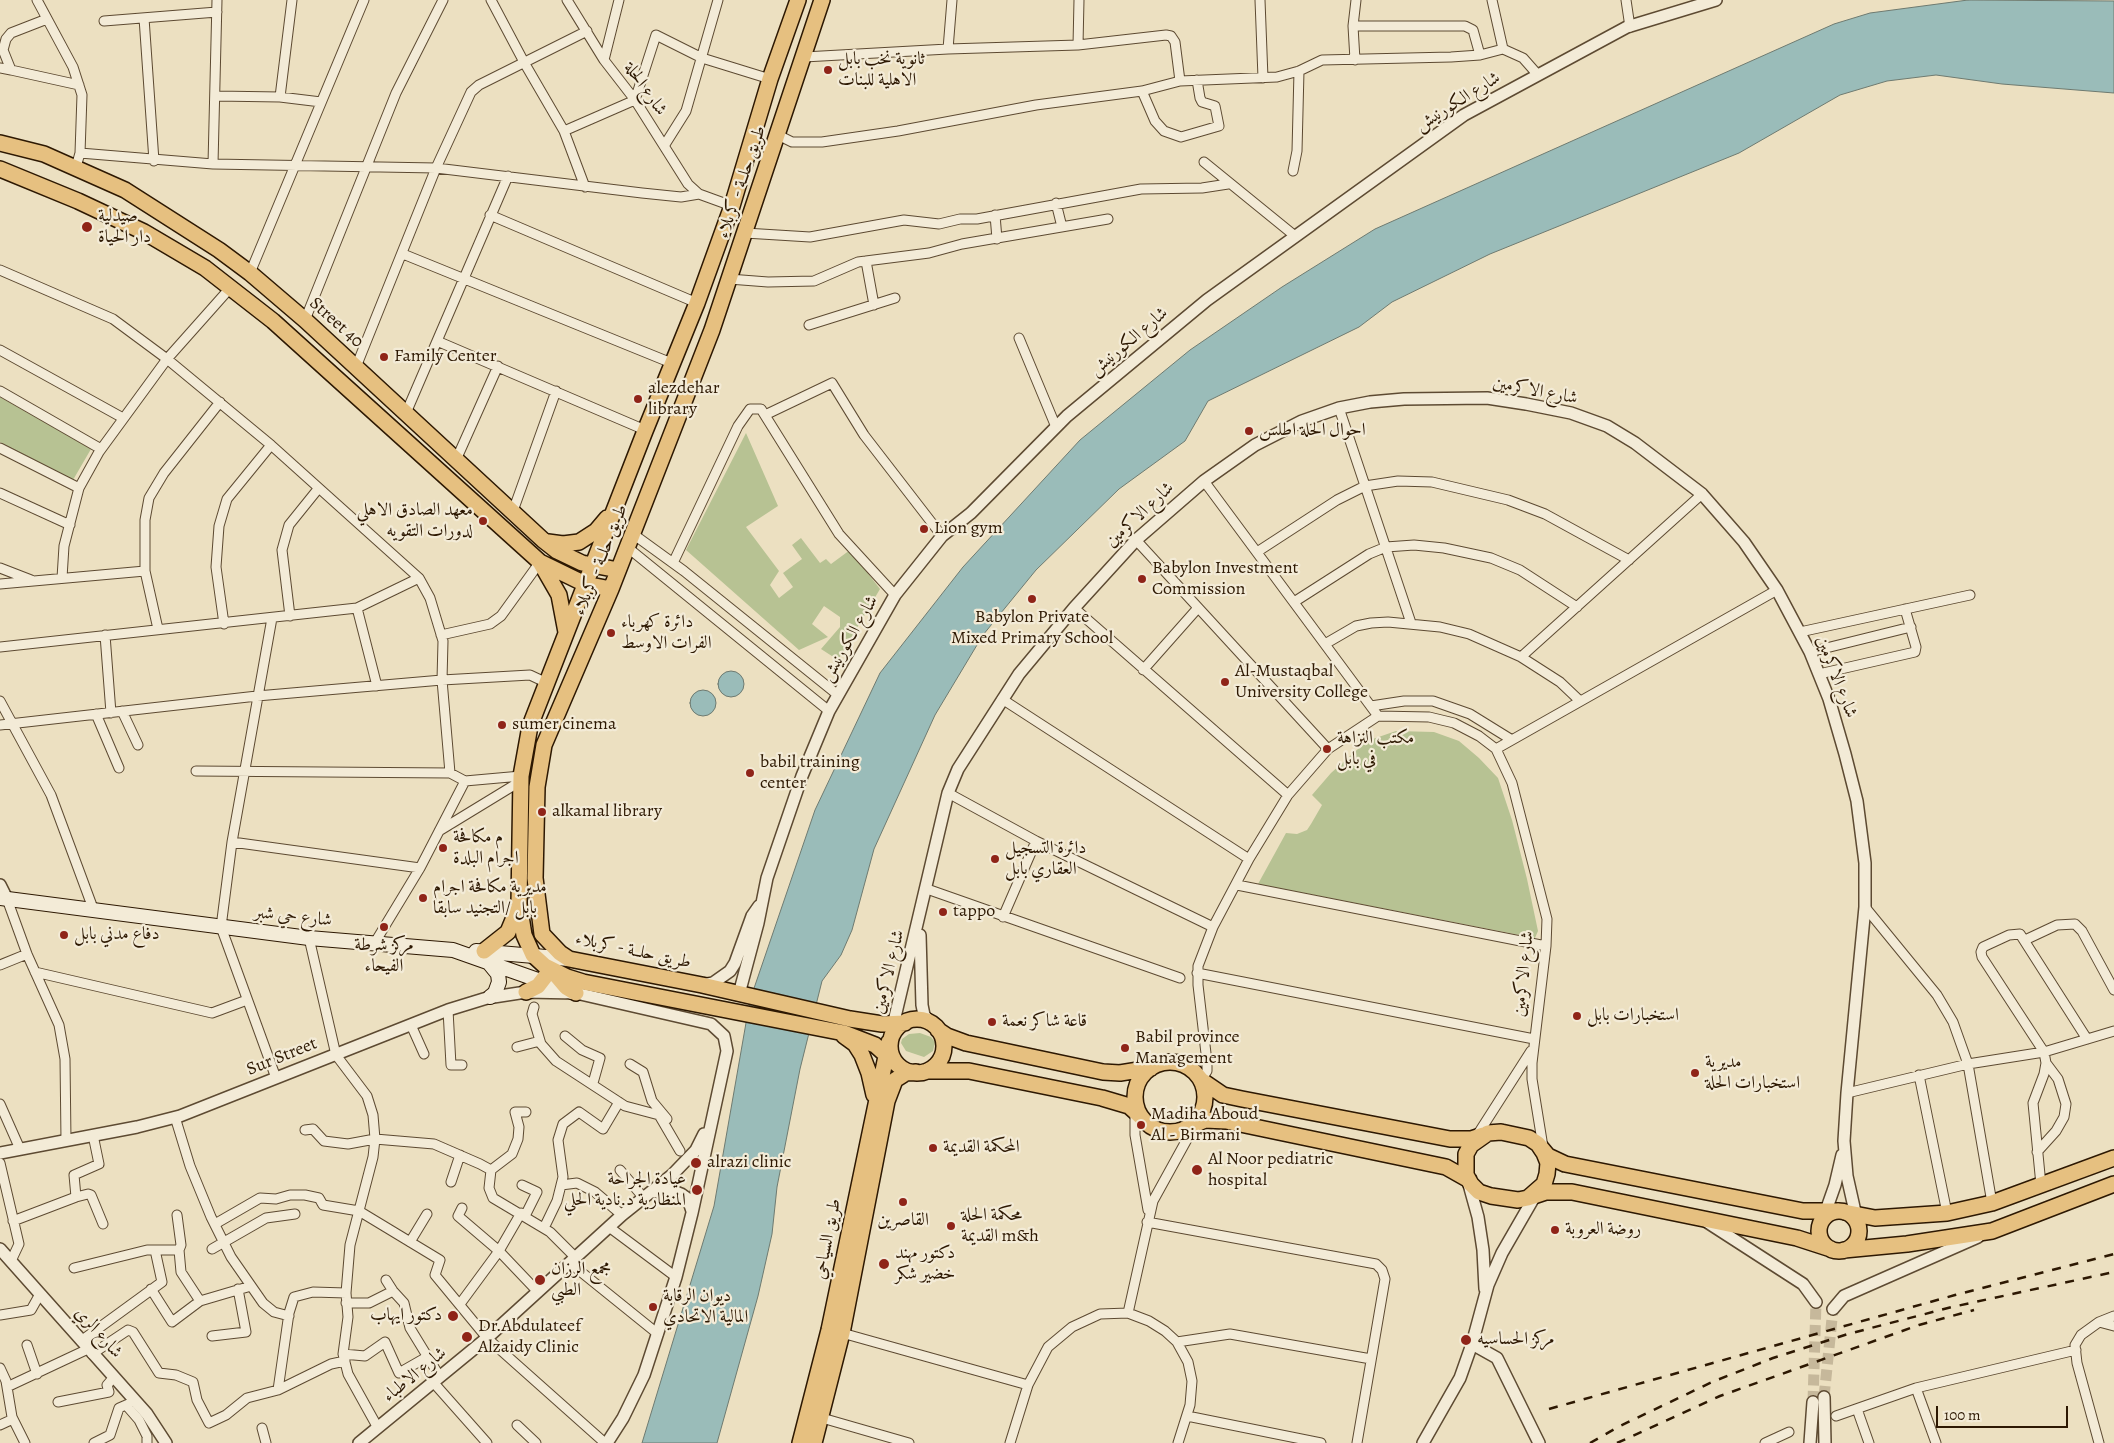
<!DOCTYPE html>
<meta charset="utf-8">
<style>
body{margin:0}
#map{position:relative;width:2114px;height:1443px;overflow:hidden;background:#ece0c1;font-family:Alegreya,serif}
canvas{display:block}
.scale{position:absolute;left:1936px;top:1406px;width:132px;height:22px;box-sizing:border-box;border:2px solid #2d1802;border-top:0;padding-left:6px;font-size:15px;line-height:18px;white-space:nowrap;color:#2d1802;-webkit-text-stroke:4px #f3ebd7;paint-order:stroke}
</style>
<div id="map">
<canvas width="2114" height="1443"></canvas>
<div class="scale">100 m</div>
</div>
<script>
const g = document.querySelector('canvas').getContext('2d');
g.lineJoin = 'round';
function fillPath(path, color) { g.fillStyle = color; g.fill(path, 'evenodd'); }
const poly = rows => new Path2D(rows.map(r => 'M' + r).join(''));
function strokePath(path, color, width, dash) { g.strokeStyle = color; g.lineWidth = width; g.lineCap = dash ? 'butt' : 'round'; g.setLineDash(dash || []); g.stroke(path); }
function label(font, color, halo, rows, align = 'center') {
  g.font = font + ' Alegreya,Amiri,serif'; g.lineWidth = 4.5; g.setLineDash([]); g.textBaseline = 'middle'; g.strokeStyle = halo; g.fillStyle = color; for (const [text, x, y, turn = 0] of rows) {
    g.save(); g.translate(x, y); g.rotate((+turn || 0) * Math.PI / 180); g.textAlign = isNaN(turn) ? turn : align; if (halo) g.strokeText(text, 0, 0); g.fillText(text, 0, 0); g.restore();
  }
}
fillPath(poly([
 [0,397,91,449,73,480,0,442],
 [746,433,778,506,746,527,779,571,770,585,779,598,793,587,783,573,802,559,792,545,801,538,820,563,826,559,831,564,850,550,880,589,838,660,821,649,840,627,840,617,824,606,812,624,828,637,799,650,686,550],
 [1396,731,1434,732,1459,741,1479,758,1498,778,1512,820,1527,879,1538,931,1535,938,1258,884,1286,833,1297,834,1307,830,1311,824,1322,805,1312,795,1331,773,1367,741],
 [920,1033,931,1037,935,1042,933,1051,924,1057,906,1051,901,1043,902,1039,909,1034]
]), '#b7c293');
const water = poly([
 [1968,0,2114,1,2114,93,2002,84,1936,75,1887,81,1840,95,1739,153,1490,254,1392,302,1359,327,1208,401,1185,441,1119,489,1036,570,983,635,935,715,874,849,852,930,841,955,822,981,800,1069,777,1187,772,1234,758,1296,717,1443,642,1443,714,1206,750,1000,815,810,880,673,963,567,1080,440,1190,350,1282,287,1375,229,1834,24,1870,13,1968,0],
 '718 684a13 13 0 1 1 26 0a13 13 0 1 1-26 0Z',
 '690 703a13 13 0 1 1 26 0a13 13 0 1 1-26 0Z'
]);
fillPath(water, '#9abcb9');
strokePath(water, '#6e7a70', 1);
strokePath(poly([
 [1824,1397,1833,1309],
 [1813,1402,1816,1302]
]), '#c6b89b', 11, [11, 5.5]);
const minor = poly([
 [37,0,73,67,82,95,80,153],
 [491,0,525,64,564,131,585,187],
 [567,0,604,60,635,100,688,184,699,194],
 [1260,0,1263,78],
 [1492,0,1503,49,1523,58,1538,75],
 [1626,0,1630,27],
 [144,18,154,161],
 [47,19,11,33,6,39,3,50,11,70,79,85],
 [104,21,217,12],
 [1353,26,1465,26,1473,30,1480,55],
 [1078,45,1079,0],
 [948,49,952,0],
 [804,57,948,49,1078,45,1166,35,1171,36,1175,42,1180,81],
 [604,60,619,0],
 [1355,60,1353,26,1356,0],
 [0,68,11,70],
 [1142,91,1155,121,1164,131,1181,137,1219,126,1215,106,1202,102,1200,98,1197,80],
 [216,96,280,97,321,102],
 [280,97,292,0],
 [564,131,635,100,656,35,702,58,770,79],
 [778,135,792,142,822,142,898,131,1036,105,1142,91,1180,81,1277,77,1299,71,1322,60,1451,57,1480,55,1503,49],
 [664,146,686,111,718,0],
 [1204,162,1295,236],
 [213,164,217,0],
 [76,167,80,153,213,164,436,168,642,193,681,197,699,194,732,206],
 [1293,171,1297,151,1299,71],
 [1056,203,1062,227],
 [490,215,697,303],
 [995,215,997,239],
 [745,233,810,237,904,220,939,224,960,219,977,219,1141,189,1202,188,1228,184],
 [403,254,674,364],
 [866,261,874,305],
 [0,270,113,319,167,359,271,445,419,578,430,598,443,641,442,680,450,773],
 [250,273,364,0],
 [729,279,768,282,814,281,858,262,929,253,962,244,1108,219],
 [305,320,396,93,443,0],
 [809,325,895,298],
 [1019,338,1056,427],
 [437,341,645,430],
 [0,350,123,418],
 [356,367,436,168,471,92,479,85,587,31],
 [0,391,101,449],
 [1339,408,1411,623],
 [406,413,508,176],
 [765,415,832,383,864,435,942,536],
 [0,448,79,488],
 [456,460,498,366],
 [1204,481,1378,716],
 [0,493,70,525],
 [513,511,556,391],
 [633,534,684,571,838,695],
 [1136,540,1328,749],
 [627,547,829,711],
 [1257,552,1337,500,1365,486,1398,481,1432,482,1508,500,1545,514,1629,560],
 [673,563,738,426,750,409,761,409,839,534,895,595],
 [0,568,31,580],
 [62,578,64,546,79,488,99,452,167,359,231,287],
 [0,584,145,571],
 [1294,602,1369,554,1386,547,1414,545,1444,548,1491,558,1520,570,1577,607],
 [357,608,377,686],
 [1074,608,1288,795],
 [290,616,282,550,289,525,318,489],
 [272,618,232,842,221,927,276,1078],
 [224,624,216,567,219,526,227,499,271,445],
 [158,629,145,571,145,520,149,498,164,473,220,402],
 [1800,632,1970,595],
 [105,635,111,713],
 [441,635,490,624,501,616,540,562],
 [1325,644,1356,626,1371,623,1388,622,1440,627,1469,634,1521,657,1560,682,1580,701],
 [0,647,357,608,419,578],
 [1810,652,1911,627],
 [1521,657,1702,494],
 [1143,670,1197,609],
 [1819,674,1915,652,1916,647,1905,609],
 [1002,699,1249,859],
 [0,701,51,795,94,911],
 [1371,706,1404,701,1433,701,1470,714,1512,740],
 [122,711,138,745],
 [96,714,119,768],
 [0,725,257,696,442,680,530,675,547,683],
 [1496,749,1777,590],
 [196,771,450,773,465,781,521,776],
 [948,793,1036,841,1213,927],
 [439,831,521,781],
 [232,842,420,868],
 [1237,885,1546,946],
 [927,889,1180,978],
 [7,899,27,954,59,1025,65,1059,66,1140],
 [1865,907,1937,995,1953,1022,1968,1064,1992,1203],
 [1003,917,1036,841],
 [309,938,336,1055,367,1096,373,1115,375,1139,373,1157,350,1245,346,1293,348,1317,343,1354,348,1374,378,1428],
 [2025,940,2057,925,2075,924,2082,931,2114,990],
 [374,944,420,868,465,781],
 [0,965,27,954],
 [35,972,212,1013,247,1000],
 [1197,973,1534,1039],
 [534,1007,532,1014,541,1044,556,1061,625,1106,659,1115,680,1151],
 [448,1010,451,1065,462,1065],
 [411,1025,424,1054],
 [565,1036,582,1050,600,1058,593,1083],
 [517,1047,540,1041],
 [630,1064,643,1072,652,1101,667,1119],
 [1919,1075,1947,1213],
 [1201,1080,1207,1071,1207,1062,1198,985,1198,966,1213,927,1249,859,1288,795,1328,749,1378,716,1429,717,1454,723,1479,736,1496,749,1512,783,1547,919,1546,946,1532,1063,1532,1079,1543,1147],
 [1135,1092,1135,1135,1148,1210],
 [1847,1093,1968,1064,2044,1052,2114,1031],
 [0,1104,20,1149],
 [175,1117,190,1166,211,1217,231,1257,263,1303,274,1312,289,1316],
 [305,1130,313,1129,324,1141,348,1144,375,1139,434,1144,480,1164,491,1170,489,1188,493,1198,550,1232,576,1258],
 [1476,1137,1531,1051],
 [2037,1152,2056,1131,2064,1117,2066,1104,2058,1079,2046,1063],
 [0,1163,19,1244,11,1261],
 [491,1170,512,1154,518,1139,519,1127,515,1112,526,1112],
 [620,1170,643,1197],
 [451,1182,460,1155],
 [522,1185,537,1192,525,1216],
 [561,1185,577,1183,595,1192,622,1215],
 [2041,1185,2033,1103,2044,1074,2046,1063,2044,1052,1982,957,1981,952,1983,947,2009,935,2020,934,2087,1039],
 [76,1197,88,1194,91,1195,103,1224],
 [462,1208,458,1216,499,1251,538,1292],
 [177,1215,181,1245,179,1250],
 [13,1221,76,1197,74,1175,99,1164,93,1135],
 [1147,1222,1376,1264,1382,1270,1385,1279,1357,1443],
 [215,1224,260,1198,276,1199,290,1195,305,1195,319,1198,323,1205,359,1211,440,1260,435,1275,487,1338,605,1443],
 [609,1227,676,1277],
 [544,1228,557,1201,563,1177,558,1140,563,1124,579,1112,603,1129,619,1102],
 [410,1242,427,1214],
 [212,1249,266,1218,295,1214],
 [570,1263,658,1334],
 [74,1268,147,1250,179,1250,181,1272,200,1301],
 [386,1280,393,1291,404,1303,410,1328,440,1377],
 [151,1289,172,1322,200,1301,251,1286],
 [346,1303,369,1303,393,1291],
 [460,1304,499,1251,521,1213],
 [1128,1313,1153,1201,1196,1123],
 [0,1315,31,1310,40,1294],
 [2099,1322,2114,1316],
 [842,1333,1028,1385],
 [212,1336,246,1332,238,1289],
 [81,1341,162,1282,155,1250],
 [1177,1342,1230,1334,1371,1359],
 [27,1345,37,1374],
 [92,1354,128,1330,133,1332,159,1373,176,1375,193,1382,197,1400,209,1423,226,1415,247,1398,278,1390,331,1364,345,1361],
 [343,1354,365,1356,385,1342,399,1373,427,1357],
 [0,1368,6,1381,12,1417,25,1443],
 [433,1382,487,1443],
 [7,1387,88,1349],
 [1916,1388,1936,1443],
 [278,1390,289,1313,294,1297,313,1292,346,1293],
 [58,1402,109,1392,107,1385,114,1377],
 [126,1405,139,1420,147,1436,147,1443],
 [1857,1409,1869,1443],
 [1187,1416,1321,1443],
 [1836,1416,1916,1388,2076,1350],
 [822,1418,909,1443],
 [0,1425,13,1419],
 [517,1425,536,1443],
 [262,1428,266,1443],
 [94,1443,110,1435,119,1408,135,1401],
 [1010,1443,1028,1385,1048,1347,1072,1327,1100,1314,1128,1313,1149,1321,1165,1331,1177,1342,1188,1362,1192,1381,1190,1405,1178,1443],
 [1765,1443,1789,1432],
 [2099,1443,2077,1363,2075,1345,2081,1335,2099,1322,2114,1326]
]);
const tertiary = poly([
 [0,885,7,899],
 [920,935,922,1005,924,1015,932,1025],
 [702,985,713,983,730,971,735,963,752,916,759,906],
 [739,994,758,923,767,878,802,776,829,711,895,595,942,536,971,513,1067,416,1207,300,1464,115,1627,27,1716,0],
 [891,1034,948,793,958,769,1019,674,1074,608,1136,540,1204,481,1255,445,1302,421,1339,408,1370,402,1404,399,1487,398,1526,404,1571,413,1607,426,1635,443,1702,494,1744,542,1777,590,1810,652,1829,699,1845,754,1857,801,1865,863,1865,907,1847,1093,1844,1141,1847,1176,1858,1225],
 [0,1153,137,1127,180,1116,448,1010,487,998,526,992,576,993,711,1024,724,1036,727,1051,692,1213,676,1277,644,1375,623,1418,607,1443],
 [1468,1181,1478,1217,1483,1250,1485,1289],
 [652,1192,671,1190,681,1194,688,1199,692,1211],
 [1707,1222,1803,1284,1816,1302],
 [1822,1222,1835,1185,1842,1155],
 [0,1249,147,1414,166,1443],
 [1833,1309,1844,1296,1978,1237],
 [1472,1344,1497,1358,1539,1443],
 [1824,1397,1825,1443],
 [359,1443,487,1338,622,1215,672,1175,696,1150,704,1134],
 [1423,1443,1460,1378,1472,1344,1488,1285,1502,1253,1536,1194],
 [1810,1443,1813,1402]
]);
const secondary = poly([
 [0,898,309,938,453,950,572,992],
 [476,951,569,959],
 [489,963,498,974,499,982,495,993,490,997]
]);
const primary = poly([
 [798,0,770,79,732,206,697,303,645,431,530,726,521,776,519,904,524,935,533,955,545,966,567,977,583,982,844,1033,875,1045,895,1063],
 [822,0,712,330,611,589,544,745,537,787,535,878,542,934,560,953,569,959,702,985,850,1019,882,1024,905,1023],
 [0,143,44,154,125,190,219,250,250,273,305,320,543,540,557,551,582,563,618,570],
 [0,169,78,201,144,232,205,268,273,321,540,562,585,584,611,589],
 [548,542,563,544,579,542,596,531,607,518],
 [540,562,559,595,566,632],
 [484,951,508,932,518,908],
 [555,974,566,987,576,993],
 [526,992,538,986,551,969],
 '890 1046a27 27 0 1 1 54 0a27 27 0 1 1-54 0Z',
 [938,1030,947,1036,966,1043,1103,1072,1120,1073,1151,1068],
 [844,1036,855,1044,862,1055,869,1073,874,1095],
 '1135 1097a35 35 0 1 1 70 0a35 35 0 1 1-70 0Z',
 [927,1071,969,1071,1102,1098,1129,1106,1140,1116],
 [1201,1080,1223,1095,1242,1099,1450,1139,1471,1139,1483,1135],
 [1191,1126,1205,1120,1226,1121,1446,1167,1469,1180],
 [1501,1132,1529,1138,1538,1144,1544,1153,1548,1163,1547,1174,1544,1184,1528,1198,1518,1200,1491,1196,1479,1192,1471,1184,1466,1175,1466,1154,1471,1145,1488,1133,1501,1132],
 [1538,1144,1548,1156,1565,1164,1803,1211,1838,1211],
 [1528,1198,1546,1192,1572,1192,1797,1238,1831,1249],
 '1819 1231a20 20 0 1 1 40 0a20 20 0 1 1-40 0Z',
 [1844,1212,1875,1218,1947,1213,1992,1203,2114,1158],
 [1844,1250,1907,1244,1992,1231,2114,1184],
 [800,1443,829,1330,889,1042],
 [814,1443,842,1333,887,1101,895,1080,906,1073,916,1072]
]);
strokePath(minor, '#5d4a32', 11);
strokePath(tertiary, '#5d4a32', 14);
strokePath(secondary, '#2d1802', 16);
strokePath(primary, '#2d1802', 18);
strokePath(minor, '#f3ebd7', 9);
strokePath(tertiary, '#f3ebd7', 11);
strokePath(secondary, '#f3ebd7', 14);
strokePath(primary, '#e6c080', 15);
strokePath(poly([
 [1549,1409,1955,1295,2114,1254],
 [1590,1443,1620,1426,1712,1382,1773,1358,1848,1334,1952,1307,2114,1272],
 [1617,1443,1720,1396,1919,1325,1974,1310]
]), '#2d1802', 2.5, [9, 9]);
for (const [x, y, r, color] of [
 [828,70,5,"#8f2418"],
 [87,227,6,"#8f2418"],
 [384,357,5,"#8f2418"],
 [638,399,5,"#8f2418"],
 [1249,431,5,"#8f2418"],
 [483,521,5,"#8f2418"],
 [924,529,5,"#8f2418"],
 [1142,579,5,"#8f2418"],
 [1032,599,5,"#8f2418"],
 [611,633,5,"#8f2418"],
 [1225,682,5,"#8f2418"],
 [502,725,5,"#8f2418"],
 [1327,749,5,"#8f2418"],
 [750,773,5,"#8f2418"],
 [542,812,5,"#8f2418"],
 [443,848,5,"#8f2418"],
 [995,859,5,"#8f2418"],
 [423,898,5,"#8f2418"],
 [943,912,5,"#8f2418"],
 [384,927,5,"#8f2418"],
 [64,935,5,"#8f2418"],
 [1577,1016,5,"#8f2418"],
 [992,1022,5,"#8f2418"],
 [1125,1048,5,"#8f2418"],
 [1695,1073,5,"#8f2418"],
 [1141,1125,5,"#8f2418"],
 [933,1148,5,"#8f2418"],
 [696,1163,6,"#8f2418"],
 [1197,1170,6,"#8f2418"],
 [697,1190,6,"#8f2418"],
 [903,1202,5,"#8f2418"],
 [951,1226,5,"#8f2418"],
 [1555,1230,5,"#8f2418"],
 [884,1264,6,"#8f2418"],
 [540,1280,6,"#8f2418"],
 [653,1307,5,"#8f2418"],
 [453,1316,6,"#8f2418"],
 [467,1337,6,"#8f2418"],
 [1466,1340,6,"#8f2418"]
]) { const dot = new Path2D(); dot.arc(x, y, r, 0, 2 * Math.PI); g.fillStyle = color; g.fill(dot); strokePath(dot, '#f3ebd7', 2); }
label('18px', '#2d1802', '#f3ebd7', [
 ["ثانوية نخب بابل",838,60],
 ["الاهلية للبنات",838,81],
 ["صيدلية",98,217],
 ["دار الحياة",98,238],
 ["Family Center",394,357],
 ["alezdehar",648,389],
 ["library",648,410],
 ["احوال الحلة اطلس",1259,431],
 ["معهد الصادق الاهلي",473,511,"right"],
 ["لدورات التقويه",473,532,"right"],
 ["Lion gym",934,529],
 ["Babylon Investment",1152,569],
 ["Commission",1152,590],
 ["Babylon Private",1032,618,"center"],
 ["Mixed Primary School",1032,639,"center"],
 ["دائرة كهرباء",621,623],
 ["الفرات الاوسط",621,644],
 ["Al-Mustaqbal",1235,672],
 ["University College",1235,693],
 ["sumer cinema",512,725],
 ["مكتب النزاهة",1337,739],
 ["في بابل",1337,760],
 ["babil training",760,763],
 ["center",760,784],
 ["alkamal library",552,812],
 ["م مكافحة",453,838],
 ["اجرام البلدة",453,859],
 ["دائرة التسجيل",1005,849],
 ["العقاري بابل",1005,870],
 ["مديرية مكافحة اجرام",433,888],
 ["بابل /التجنيد سابقا",433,909],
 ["tappo",953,912],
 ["دفاع مدني بابل",74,935],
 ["مركز شرطة",384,946,"center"],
 ["الفيحاء",384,967,"center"],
 ["استخبارات بابل",1587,1016],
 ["قاعة شاكر نعمة",1002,1022],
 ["Babil province",1135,1038],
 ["Management",1135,1059],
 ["مديرية",1705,1063],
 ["استخبارات الحلة",1705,1084],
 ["Madiha Aboud",1151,1115],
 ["Al - Birmani",1151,1136],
 ["المحكمة القديمة",943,1148],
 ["Al Noor pediatric",1208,1160],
 ["hospital",1208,1181],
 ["alrazi clinic",707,1163],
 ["عيادة الجراحة",686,1180,"right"],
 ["المنظارية د.نادية الحلي",686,1201,"right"],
 ["محكمة الحلة",961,1216],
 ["القديمة m&h",961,1237],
 ["القاصرين",903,1221,"center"],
 ["روضة العروبة",1565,1230],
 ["دكتور مهند",895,1254],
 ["خضير شكر",895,1275],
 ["مجمع الرزان",551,1270],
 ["الطبي",551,1291],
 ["ديوان الرقابة",663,1297],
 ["المالية الاتحادي",663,1318],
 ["دكتور ايهاب",442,1316,"right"],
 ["Dr.Abdulateef",478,1327],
 ["Alzaidy Clinic",478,1348],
 ["مركز الحساسيه",1477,1340]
], 'left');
label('18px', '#2d1802', '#f3ebd7', [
 ["شارع الحلة",645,89,55],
 ["شارع الكورنيش",1458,102,-32],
 ["طريق حلــة - كربلاء",742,182,-71],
 ["Street 40",336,323,42],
 ["شارع الكورنيش",1129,342,-40],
 ["شارع الاكرمين",1535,391,11],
 ["شارع الاكرمين",1140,515,-43],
 ["طريق حلــة - كربلاء",601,560,-68],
 ["شارع الكورنيش",850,639,-60],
 ["شارع الاكرمين",1836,677,69],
 ["شارع حي شبر",293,917,6],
 ["طريق حلــة - كربلاء",633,951,12],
 ["شارع الاكرمين",889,972,-76],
 ["شارع الاكرمين",1524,974,-84],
 ["Sur Street",282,1057,-22],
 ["طريق السياحي",828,1239,-79],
 ["شارع الري",98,1333,48],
 ["شارع الاطباء",415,1375,-39]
]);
</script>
